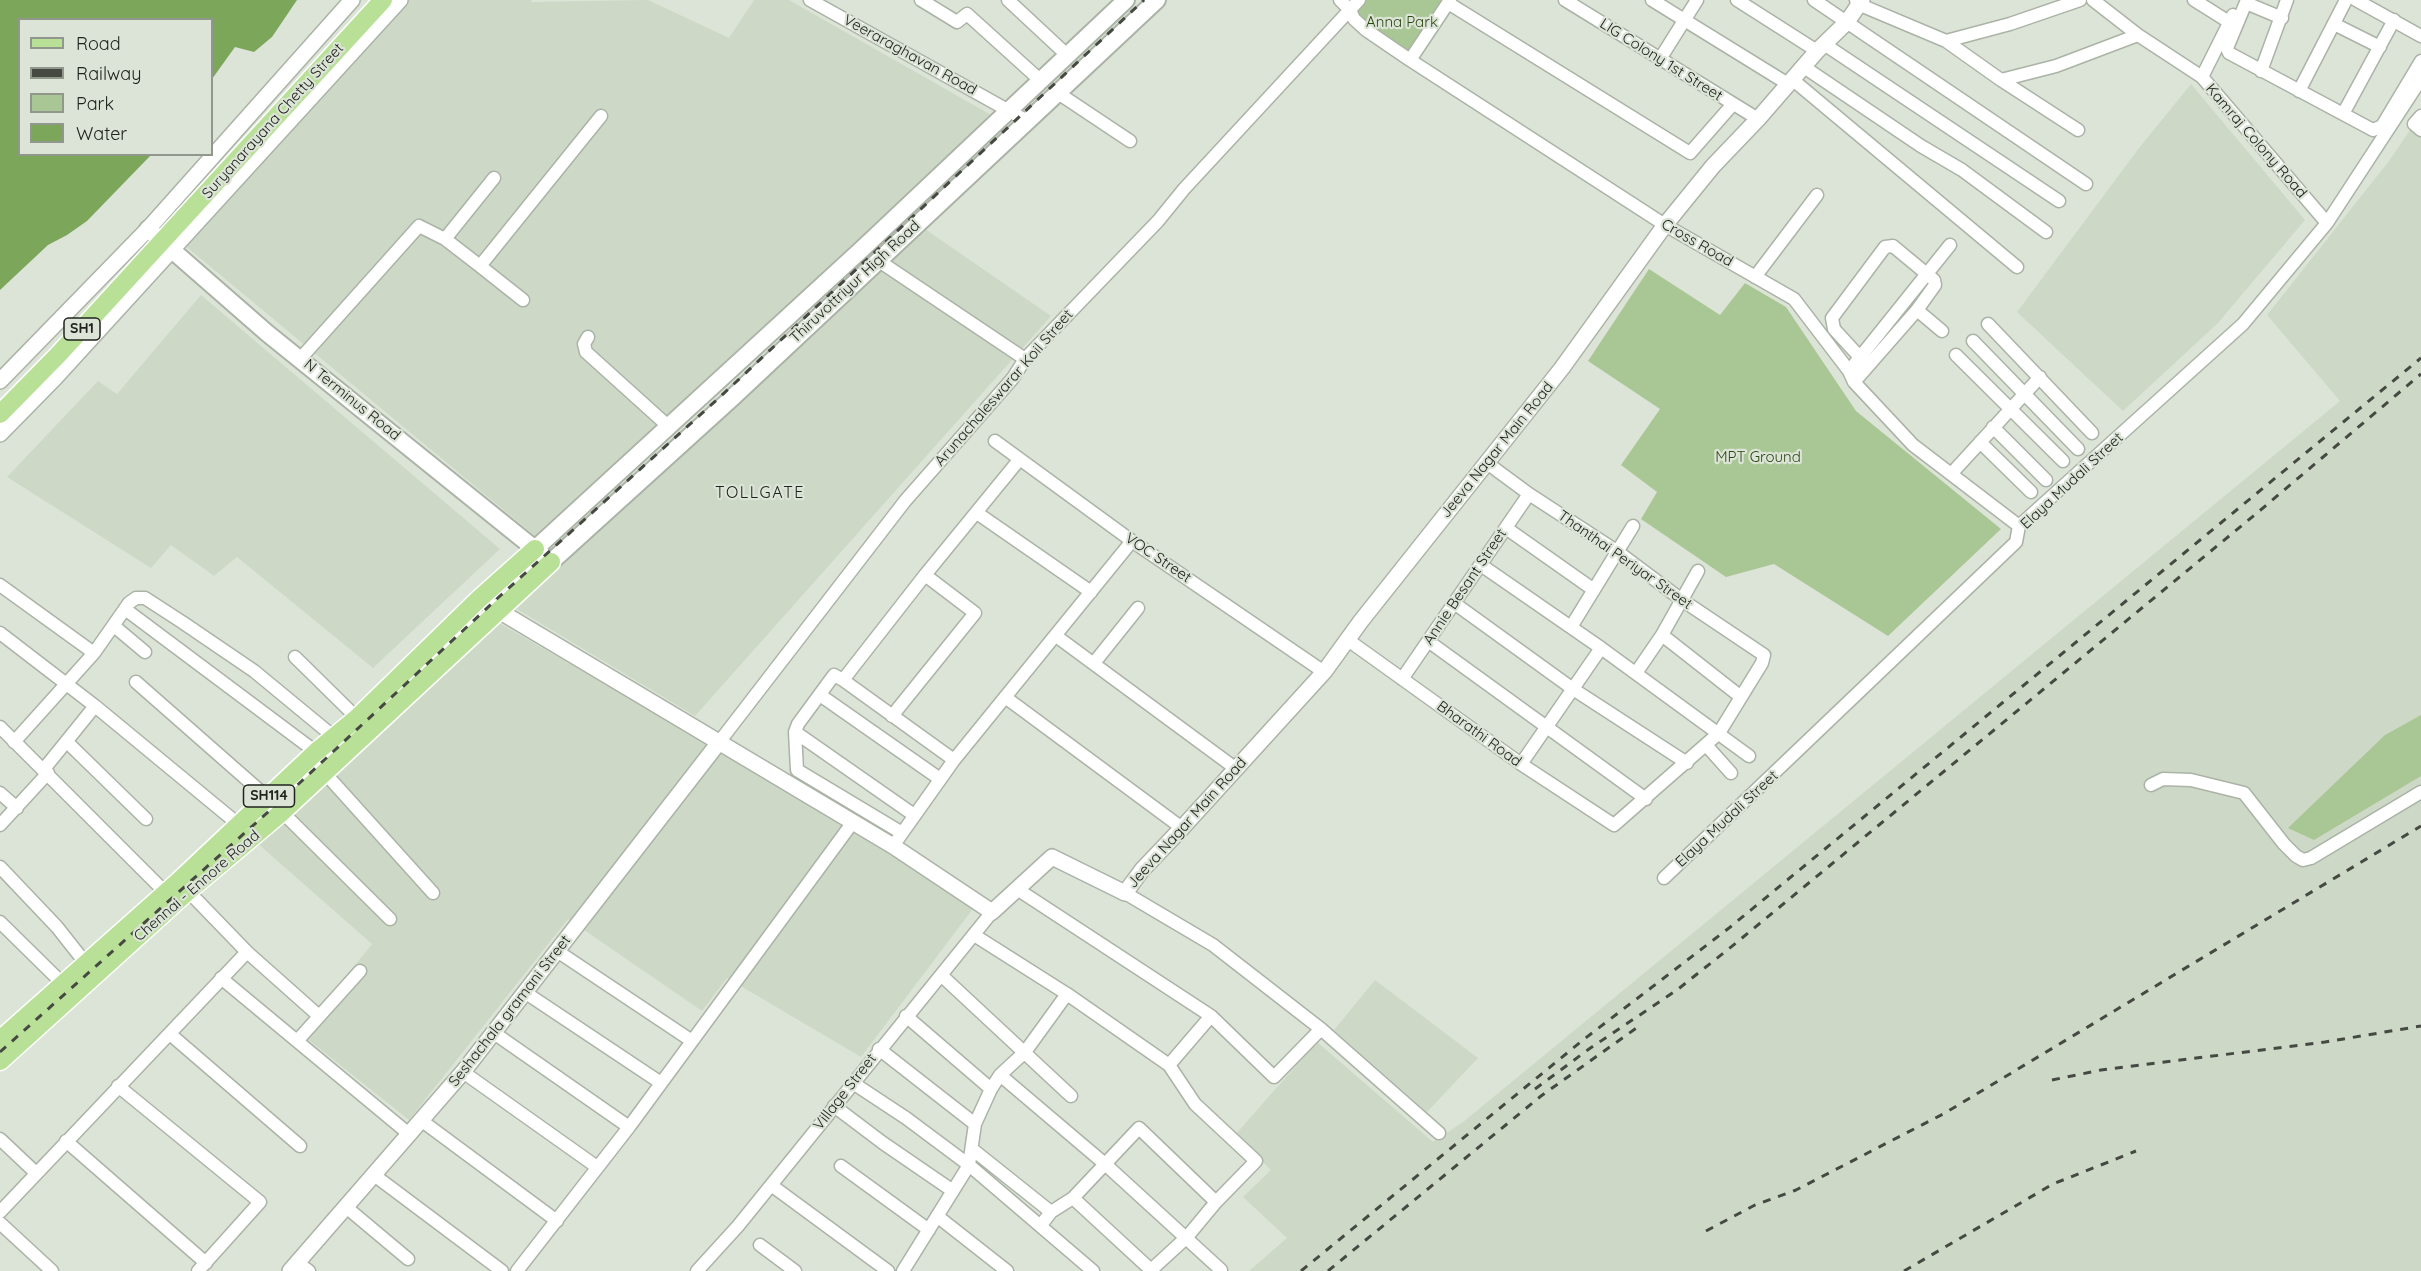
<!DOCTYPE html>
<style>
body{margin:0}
#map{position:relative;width:2421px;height:1271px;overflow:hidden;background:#dce4d7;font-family:Quicksand,sans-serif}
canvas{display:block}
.legend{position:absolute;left:18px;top:18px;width:195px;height:138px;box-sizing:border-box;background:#dce4d7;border:2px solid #91978d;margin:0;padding:8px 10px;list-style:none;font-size:18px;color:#20231e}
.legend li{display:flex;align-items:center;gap:12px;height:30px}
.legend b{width:30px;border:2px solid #91978d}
</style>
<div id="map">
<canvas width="2421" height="1271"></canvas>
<ul class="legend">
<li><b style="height:8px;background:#b9e097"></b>Road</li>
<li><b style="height:8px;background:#454942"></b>Railway</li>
<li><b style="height:16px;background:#a9c794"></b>Park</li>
<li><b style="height:16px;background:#7ca65a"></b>Water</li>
</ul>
</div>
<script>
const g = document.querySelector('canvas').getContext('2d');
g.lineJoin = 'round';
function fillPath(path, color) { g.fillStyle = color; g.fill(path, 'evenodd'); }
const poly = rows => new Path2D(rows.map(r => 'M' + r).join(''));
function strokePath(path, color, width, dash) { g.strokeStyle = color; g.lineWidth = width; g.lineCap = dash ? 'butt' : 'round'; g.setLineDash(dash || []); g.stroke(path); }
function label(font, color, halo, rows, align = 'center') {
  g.font = font + ' Quicksand,sans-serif'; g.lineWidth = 4.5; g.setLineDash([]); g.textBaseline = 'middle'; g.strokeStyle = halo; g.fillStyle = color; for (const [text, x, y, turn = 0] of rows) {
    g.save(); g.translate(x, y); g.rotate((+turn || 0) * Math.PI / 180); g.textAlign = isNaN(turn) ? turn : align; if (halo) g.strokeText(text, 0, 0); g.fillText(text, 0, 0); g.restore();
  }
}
fillPath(poly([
 [397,0,532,0,531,2,648,0,729,38,754,0,789,0,993,116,535,536,183,244],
 [2191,84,2305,220,2218,323,2123,411,2017,312,2139,148],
 [2421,114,2421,1271,1249,1271,1287,1238,1243,1197,1271,1170,1235,1135,1317,1042,1433,1142,1463,1122,2340,401,2267,315,2389,161],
 [925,229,1051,316,695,716,515,608],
 [201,295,500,549,373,668,237,557,214,576,171,545,151,568,7,477,98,381,117,394],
 [499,623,683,729,975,906,861,1057,727,978,702,1011,568,919,409,1120,300,1033,372,944,257,843],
 [1375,980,1478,1058,1427,1112,1334,1030]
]), '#cdd9c6');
fillPath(poly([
 [1351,0,1446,0,1407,52,1357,20],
 [1649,269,1720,315,1745,283,1786,307,1856,411,2001,529,1888,636,1774,564,1726,577,1641,519,1657,492,1621,465,1660,409,1588,361],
 [2421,715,2421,776,2314,840,2288,828,2385,735]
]), '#a9c794');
fillPath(poly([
 [0,0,297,0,272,37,254,52,235,47,212,79,212,20,20,20,20,154,151,155,87,221,67,235,48,245,0,290]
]), '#7ca65a');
const minor = poly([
 [810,0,1029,122],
 [921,0,957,22,967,14,1040,80],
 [1008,0,1067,55],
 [1340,0,1350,10,1354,19,1366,30,1410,60,1665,225,1794,299,1849,371,1854,382,1913,445,2019,526],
 [1565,0,1758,119],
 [1652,0,1788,84],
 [1737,0,1817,51],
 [1814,0,2086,184],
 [1856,0,1858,4,1946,41,2001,80,2078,130],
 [2093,0,2138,35,2202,77,2327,223],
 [2194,0,2229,22],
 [2247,0,2227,48,2229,53,2373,130,2382,126,2421,61],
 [2356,0,2421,36],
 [1448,3,1690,153,1733,104],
 [2246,3,2282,18],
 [2334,24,2380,47],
 [1946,41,2010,24,2080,0],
 [1824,44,2059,201],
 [1660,59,1697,0],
 [1410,60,1450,0],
 [1804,67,1921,146,1962,170,2046,232],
 [2261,71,2287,0],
 [2202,77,2233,15],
 [1793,80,2017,267],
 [2001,80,2056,66,2138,35],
 [2299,91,2346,0],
 [1058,93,1130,141],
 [2343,114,2394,20],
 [2421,116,2414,124,2421,130],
 [445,239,480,266],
 [879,261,1025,359],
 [1755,277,1817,195],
 [523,300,480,266,601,116],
 [1917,310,1942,331],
 [1988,324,2092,433],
 [588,337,584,344,586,352,668,426],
 [1973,341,2078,449],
 [1956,355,2063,461],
 [300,359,419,226,445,239,494,178],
 [1849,371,1950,245],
 [1854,382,1917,310,1935,285,1934,280,1893,246,1885,247,1832,318,1834,329,1868,366],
 [1993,427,2046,480],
 [995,441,1132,541,1324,672],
 [1980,442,2031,492],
 [1952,473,2040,377],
 [977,513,1091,592],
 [1506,528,1594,590],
 [1481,565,1601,648,1749,756],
 [0,585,94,653],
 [1454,603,1573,689,1687,763],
 [125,609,316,752],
 [114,626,145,652],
 [1571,627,1633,526],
 [0,633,95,706,238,824],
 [1662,635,1741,697],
 [1056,636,1235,768],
 [1348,640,1521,764,1614,825,1719,733,1762,663,1764,655,1682,600,1618,552,1529,494,1487,463],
 [1428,641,1646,799],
 [295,657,357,718],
 [1094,663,1138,608],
 [1636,673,1662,635,1698,571],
 [1402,679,1529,494],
 [843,680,834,675,798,724,795,732,797,770,902,833],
 [136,682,268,798],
 [820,695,940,779],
 [1005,697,1182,828],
 [892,716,975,613,925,575],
 [0,727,166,893],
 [795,732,914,815],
 [720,741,905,501,1013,378,1025,359,1158,221,1184,189,1359,0],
 [14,742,94,653,129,603,136,598,145,598,182,622,254,671,334,737],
 [67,742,146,819],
 [1706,745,1731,773],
 [954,760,843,680,925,575,1019,460],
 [1521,764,1601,648],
 [44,769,95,706],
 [324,772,433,893],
 [2151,785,2163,779,2191,780,2244,793,2284,844,2296,856,2303,860,2311,858,2421,792],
 [0,793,17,808],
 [282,812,390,919],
 [0,825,48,773],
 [893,846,954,760,1132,541],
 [0,867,57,927,87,965],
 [1664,878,2016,542,2019,526,2243,324,2327,223,2421,79],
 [1017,889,1211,1016,1274,1077,1321,1029],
 [1125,893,1213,945,1321,1029,1439,1133],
 [0,922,64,985],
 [974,935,1067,994,1169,1065,1195,1104,1256,1161,1216,1202,1187,1237,1150,1271],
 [557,951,692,1041],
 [247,952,319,1016],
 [941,975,1071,1096],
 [221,978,409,1134],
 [526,993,661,1083],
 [906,1016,991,1089],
 [494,1033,629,1127],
 [170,1034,300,1146],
 [297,1041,360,971],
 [879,1049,975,1124],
 [1169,1065,1211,1016],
 [463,1072,597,1167],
 [1000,1075,1105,1164,1221,1270],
 [853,1083,906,1118,969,1165,1093,1271],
 [118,1086,260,1202,198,1271],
 [834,1106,883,1143,953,1191],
 [422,1121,557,1221],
 [0,1139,36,1173],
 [66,1141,206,1263],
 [972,1149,1051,1212],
 [841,1166,929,1230],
 [374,1175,502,1271],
 [771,1185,888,1271],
 [1073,1198,1151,1270],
 [346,1207,408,1259],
 [0,1212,247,952,188,891],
 [937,1216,1007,1271],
 [0,1223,52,1271],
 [1041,1225,1051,1212,1073,1198,1139,1128,1216,1202],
 [760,1245,795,1271],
 [298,1263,309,1271],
 [517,1271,629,1127,853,822],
 [697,1271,738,1226,992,912],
 [903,1271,969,1165,975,1124,991,1089,1000,1075,1025,1052,1067,994]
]);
const tertiary = poly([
 [0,381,148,229,352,0],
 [0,434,55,378,400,0],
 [479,599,893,846,992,912,1052,857,1125,893,1142,870,1182,828,1324,672,1361,621,1562,368,1665,225,1713,166,1758,119,1817,51,1847,22,1862,0],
 [290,1271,463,1072,720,741]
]);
const secondary = poly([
 [148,229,267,333,551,562,732,398,1157,0],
 [535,549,862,249,1126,0]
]);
const primary = poly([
 [0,414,58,355,383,0],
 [0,1040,179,881,316,752,357,718,479,599,535,549],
 [0,1061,188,891,282,812,551,562]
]);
strokePath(minor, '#abb3a6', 15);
strokePath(tertiary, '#abb3a6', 18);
strokePath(secondary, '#abb3a6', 20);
strokePath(primary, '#fff', 21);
strokePath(minor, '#fff', 12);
strokePath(tertiary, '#fff', 15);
strokePath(secondary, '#fff', 16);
strokePath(primary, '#b9e097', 18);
strokePath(poly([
 [0,1052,277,804,500,596,721,396,1144,0],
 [2052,1080,2101,1070,2325,1042,2421,1026],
 [1535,1089,1589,1049,1677,990,1736,943,2257,513,2421,374],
 [1706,1231,1755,1205,1796,1190,1945,1113,2421,826],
 [1301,1271,1583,1040,1729,928,2421,358],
 [1328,1271,1541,1096,1642,1024],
 [1904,1271,2053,1184,2136,1151]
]), '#454942', 3, [8, 8]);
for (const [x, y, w] of [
 [82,329,36],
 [269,796,51]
]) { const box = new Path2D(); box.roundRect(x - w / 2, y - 11, w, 22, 4.5); g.fillStyle = '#dce4d7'; g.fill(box); strokePath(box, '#20231e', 1.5); }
label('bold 14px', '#20231e', null, [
 ["SH1",82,329],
 ["SH114",269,796]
]);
label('15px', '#2c4811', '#dce4d7', [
 ["Anna Park",1402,22],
 ["MPT Ground",1758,457]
]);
label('15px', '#20231e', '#dce4d7', [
 ["Veeraraghavan Road",910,55,29],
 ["LIG Colony 1st Street",1661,60,32],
 ["Suryanarayana Chetty Street",273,121,-48],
 ["Kamraj Colony Road",2256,141,49],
 ["Cross Road",1697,243,30],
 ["Thiruvottriyur High Road",855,282,-43],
 ["Arunachaleswarar Koil Street",1004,388,-49],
 ["N Terminus Road",352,400,39],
 ["Jeeva Nagar Main Road",1497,450,-51],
 ["Elaya Mudali Street",2072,481,-43],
 ["VOC Street",1158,558,34],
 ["Thanthai Periyar Street",1625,560,35],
 ["Annie Besant Street",1465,587,-56],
 ["Bharathi Road",1479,734,36],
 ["Elaya Mudali Street",1727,819,-43],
 ["Jeeva Nagar Main Road",1187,823,-48],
 ["Chennai - Ennore Road",197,886,-41],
 ["Seshachala gramani Street",510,1011,-52],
 ["Village Street",845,1092,-52]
]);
g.letterSpacing = '1.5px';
label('16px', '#20231e', '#dce4d7', [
 ["TOLLGATE",760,493]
]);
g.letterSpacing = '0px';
</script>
